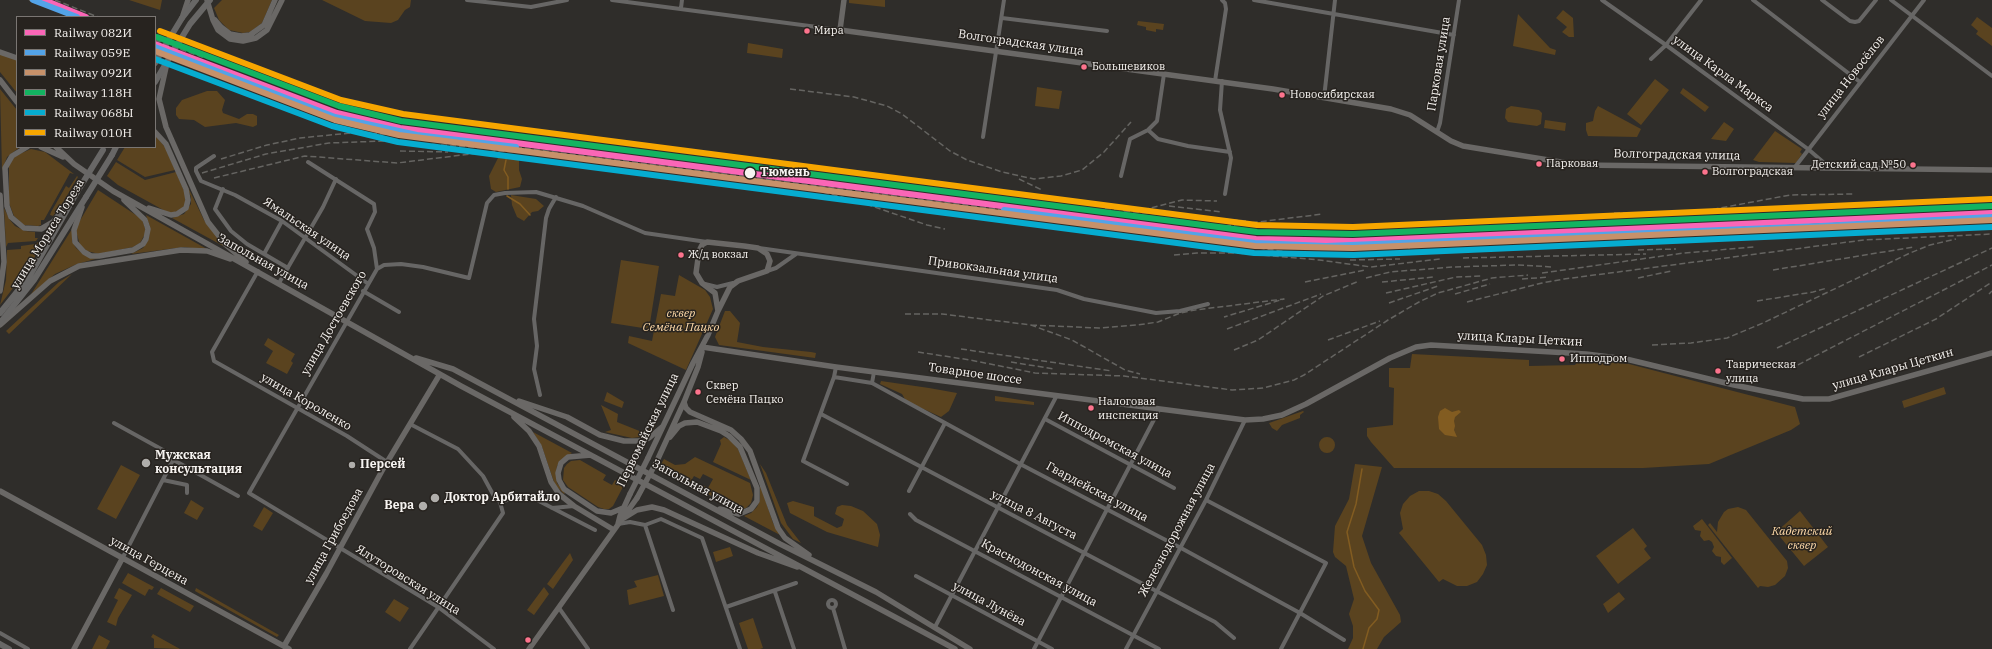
<!DOCTYPE html>
<meta charset="utf-8">
<style>
body{margin:0}
#map{position:relative;width:1992px;height:649px;overflow:hidden;background:#2f2d2a;font-family:"IBM Plex Serif",serif}
canvas{display:block}
.legend{position:absolute;left:16px;top:16px;width:140px;height:132px;box-sizing:border-box;background:#27231f;border:1px solid #7a7673;margin:0;padding:5px 7px;list-style:none;font-size:12px;color:#f6f3f0}
.legend li{display:flex;align-items:center;gap:8px;height:20px}
.legend b{width:20px;border:1px solid #7a7673}
</style>
<div id="map">
<canvas width="1992" height="649"></canvas>
<ul class="legend">
<li><b style="height:5px;background:#fa66b7"></b>Railway 082И</li>
<li><b style="height:5px;background:#53a3e8"></b>Railway 059Е</li>
<li><b style="height:5px;background:#c7916a"></b>Railway 092И</li>
<li><b style="height:5px;background:#13b361"></b>Railway 118Н</li>
<li><b style="height:5px;background:#06acd0"></b>Railway 068Ы</li>
<li><b style="height:5px;background:#f7a600"></b>Railway 010Н</li>
</ul>
</div>
<script>
const g = document.querySelector('canvas').getContext('2d');
g.lineJoin = 'round';
function fillPath(path, color) { g.fillStyle = color; g.fill(path, 'evenodd'); }
const poly = rows => new Path2D(rows.map(r => 'M' + r).join(''));
function strokePath(path, color, width, dash) { g.strokeStyle = color; g.lineWidth = width; g.lineCap = dash ? 'butt' : 'round'; g.setLineDash(dash || []); g.stroke(path); }
function label(font, color, halo, rows, align = 'center') {
  g.font = font + ' "IBM Plex Serif",serif'; g.lineWidth = 3; g.setLineDash([]); g.textBaseline = 'middle'; g.strokeStyle = halo; g.fillStyle = color; for (const [text, x, y, turn = 0] of rows) {
    g.save(); g.translate(x, y); g.rotate((+turn || 0) * Math.PI / 180); g.textAlign = isNaN(turn) ? turn : align; if (halo) g.strokeText(text, 0, 0); g.fillText(text, 0, 0); g.restore();
  }
}
fillPath(poly([
 [129,0,162,0,160,10],
 [222,0,272,0,262,23,250,32,243,33,229,30,219,20,214,8],
 [322,0,411,0,410,7,405,10,398,20,391,23,365,21],
 [849,0,885,0,885,7,849,3],
 [1563,10,1573,18,1574,37,1569,37,1562,32,1567,27,1556,18],
 [1518,14,1550,48,1556,50,1555,55,1513,46],
 [1977,17,1992,28,1992,46,1976,34,1978,31,1971,25],
 [1138,21,1164,24,1163,30,1156,29,1156,32,1146,30,1146,27,1137,25],
 [748,43,783,49,782,58,747,53],
 [0,54,17,60,17,93,0,72],
 [1655,79,1669,90,1641,125,1627,114],
 [1037,87,1062,91,1059,109,1035,106],
 [1683,88,1709,107,1705,112,1680,93],
 [0,89,17,110,17,147,20,147,7,157,2,171],
 [207,91,217,91,225,100,222,110,223,113,239,119,247,114,253,114,257,116,257,125,253,127,236,123,205,127,194,120,179,119,176,115,176,108,182,100],
 [1511,106,1539,110,1542,113,1541,124,1537,126,1508,122,1505,118,1506,109],
 [1598,106,1641,129,1637,137,1588,136,1586,130,1586,123,1593,121,1595,111],
 [1545,120,1566,123,1565,131,1544,128],
 [1724,122,1734,129,1726,141,1711,139],
 [1775,131,1802,149,1800,152,1802,154,1796,163,1759,162,1753,160],
 [155,135,165,147,175,170,145,177,117,160,125,147,155,147],
 [31,149,45,152,74,174,70,173,44,220,41,220,41,225,38,226,24,225,14,216,9,203,9,165,15,156],
 [499,156,519,160,519,170,522,179,520,187,496,192,491,189,489,176],
 [116,162,145,180,176,172,185,193,185,205,181,210,172,213,167,212,118,185,107,176],
 [77,176,78,177,62,204,53,216,50,215,51,212,66,186,69,188],
 [183,177,204,220,225,247,172,218,184,214,191,204,191,197],
 [98,190,142,219,145,228,145,234,140,243,133,247,99,254,87,251,80,245,76,231,78,224],
 [511,195,536,199,544,206,538,211,532,212,524,221,517,217,512,205],
 [4,208,10,220,15,226,25,231,35,232,35,238,38,238,36,241,8,243,6,247],
 [146,215,207,249,208,250,184,247,131,254,143,248,149,238,150,227],
 [72,229,72,241,76,248,83,254,99,258,77,264,55,274,30,296],
 [40,241,43,243,27,270,0,305,6,280,7,250,21,249,21,246,35,244],
 [621,260,659,266,649,329,611,323],
 [72,274,9,334,6,331,59,282],
 [679,275,705,290,710,297,713,309,686,370,628,343,629,336,652,341,661,294,675,296],
 [725,311,730,311,740,323,737,342,763,347,811,352,816,353,815,358,719,345,715,337],
 [268,338,295,354,291,361,293,363,287,374,266,363,273,351,264,345],
 [1412,354,1529,360,1529,366,1575,365,1579,359,1629,364,1795,407,1800,424,1791,430,1709,464,1643,468,1394,468,1371,442,1367,436,1367,428,1393,425,1394,388,1389,387,1389,368,1410,368],
 [881,381,929,388,957,393,949,411,941,417,906,401,902,394,880,384],
 [1944,387,1946,394,1904,408,1902,401],
 [607,392,624,402,622,408,604,401],
 [995,396,1034,402,1034,405,995,401],
 [601,405,618,414,617,422,642,432,647,431,654,424,656,425,652,432,640,437,632,438,605,432,611,430],
 [1303,411,1304,412,1300,415,1300,418,1282,425,1277,431,1272,428,1269,423],
 [533,432,572,453,561,460,557,466,556,474,557,483,565,493,564,494,555,485,542,447],
 [724,437,731,441,738,449,751,480,713,462,721,444,720,440],
 '1319 445a8 8 0 1 1 16 0a8 8 0 1 1-16 0Z',
 [695,457,750,483,753,495,751,503,746,508,738,510,726,504,728,498,720,494,717,499,693,486,698,483,708,488,713,479,703,474,700,479,694,476,689,484,659,468,664,459,675,465,685,464],
 [580,460,606,475,603,480,612,485,615,480,624,485,613,506,609,509,604,509,598,507,568,487,563,480,564,468,567,464,571,461],
 [760,464,766,473,787,525,801,543,793,539,781,523],
 [1355,464,1382,467,1362,536,1371,563,1400,615,1401,622,1384,637,1377,649,1348,649,1353,638,1353,626,1349,614,1354,599,1346,566,1335,557,1333,552,1335,526,1349,499],
 [121,465,140,475,116,519,97,509],
 [760,484,773,523,780,535,744,516,751,513,757,507,760,500],
 [1419,491,1429,491,1438,494,1446,501,1482,545,1486,555,1487,565,1483,574,1477,582,1467,586,1457,586,1443,579,1439,582,1399,533,1403,529,1400,513,1403,504,1410,496],
 [191,500,204,508,197,520,184,513],
 [793,501,814,507,814,516,837,528,842,526,844,519,835,514,837,507,842,505,851,506,863,511,877,524,880,535,878,547,827,532,790,513,787,503],
 [264,507,273,513,262,531,253,526],
 [1738,507,1746,510,1787,561,1788,568,1785,576,1775,585,1768,587,1760,586,1758,588,1708,525,1710,523,1717,532,1718,522,1724,512,1728,509],
 [1800,511,1828,547,1804,566,1776,532],
 [1702,519,1732,558,1724,565,1721,562,1721,557,1716,556,1712,551,1714,547,1712,542,1709,540,1704,541,1700,536,1701,531,1695,530,1693,526],
 [1633,528,1647,546,1644,549,1651,558,1618,584,1596,556],
 [730,547,733,556,716,562,713,552],
 [570,553,573,560,553,589,547,584],
 [128,573,154,587,152,590,149,589,145,596,122,583],
 [658,575,664,596,629,605,627,590,637,587,634,581],
 [544,587,549,594,534,615,527,610],
 [119,588,132,595,118,618,116,626,107,622,118,600,114,598],
 [161,588,194,606,190,612,157,594],
 [196,588,279,635,277,637,195,591],
 [1619,592,1625,599,1608,613,1603,604],
 [394,599,409,608,400,622,385,612],
 [753,618,763,648,760,649,748,649,739,623],
 [153,634,180,649,154,648,154,639,151,637],
 [99,635,110,641,106,649,92,649]
]), '#5a431f');
fillPath(poly([
 [1445,408,1452,412,1459,410,1461,412,1455,417,1454,421,1455,426,1454,430,1457,437,1445,435,1439,429,1438,417,1440,411]
]), '#825c21');
strokePath(poly([
 [506,160,504,170,508,177,508,189],
 [507,196,520,204,530,215],
 [1409,248,1410,244],
 [1362,469,1356,504,1347,532,1354,567,1365,591,1379,610,1377,619,1369,628,1363,649]
]), '#825c21', 1.5);
strokePath(poly([
 [467,0,531,7,567,0],
 [612,0,840,30],
 [1254,0,1454,35],
 [1602,0,1666,45,1808,149,1830,168],
 [1753,0,1860,82],
 [1822,0,1850,21,1855,22,1859,21,1876,0],
 [1891,0,1992,76],
 [681,8,682,0],
 [1002,18,1107,31],
 [1651,59,1666,45,1701,0],
 [1215,81,1226,9,1225,3,1222,0],
 [1222,81,1220,110,1231,158,1225,194],
 [1324,98,1335,0],
 [1148,130,1158,139,1188,146,1230,152],
 [1437,132,1440,123,1459,0],
 [983,137,1004,0],
 [214,156,196,168,196,171,201,181,235,195,282,221,367,283],
 [308,162,374,204,375,212,367,229,374,248,377,269],
 [1795,167,1924,0],
 [1121,176,1130,139,1148,130,1157,121,1164,74],
 [223,189,215,209,231,231,247,244,288,268],
 [759,248,1057,290,1084,299,1156,313,1180,311,1208,304],
 [264,254,282,221],
 [258,271,212,352,214,361,347,436,387,462],
 [767,271,776,268,796,254],
 [279,283,323,207,336,179],
 [705,284,717,287,733,283],
 [363,291,399,312],
 [836,367,834,377,803,461,847,484],
 [834,377,872,383,1022,465,1181,548,1300,613,1344,640],
 [872,383,874,372],
 [540,395,534,369,537,346,534,319,546,218,549,209,556,197],
 [821,414,1215,622,1234,638],
 [1045,419,1174,488],
 [114,423,172,455,173,460,179,463,238,496],
 [410,424,458,449,483,476,495,498,500,502],
 [163,480,187,485,187,493],
 [909,491,945,423],
 [1206,500,1326,563,1281,649],
 [500,502,518,497,535,499,595,530],
 [552,508,574,506],
 [910,514,916,520,1159,649],
 [618,524,630,522,645,525,661,519,702,538,740,649],
 [645,525,673,610],
 [122,559,173,460],
 [916,576,1052,649],
 [775,592,794,649],
 '828 604a4 4 0 1 1 8 0a4 4 0 1 1-8 0Z',
 [726,607,796,583],
 [559,608,588,649],
 [833,608,845,649],
 [935,627,1056,397],
 [0,633,28,649],
 [410,649,503,513,500,502],
 [494,649,438,607,249,493,377,269,384,265,401,264,423,267,469,278,487,203,494,195,505,193,536,192,583,206,645,233,707,242],
 [1034,649,1159,410],
 [1126,649,1206,500,1245,420]
]), '#676665', 4);
strokePath(poly([
 [207,0,213,20,218,30,230,39,243,41,256,38,267,30,282,0],
 [844,0,840,30,1273,89,1391,109,1410,115,1451,141,1463,146,1579,165,1992,170],
 [183,15,188,0],
 [215,20,221,27,230,34,241,36,250,35,264,25,275,0],
 [0,52,17,58],
 [167,63,159,99,166,127,208,222,226,245,246,262],
 [0,80,17,102],
 [27,147,12,156,5,168,7,206,11,217,24,228,41,229,53,222,69,202],
 [41,147,63,157],
 [56,147,74,164,113,191,461,386,955,649],
 [0,195,4,262,0,291],
 [82,207,74,230,75,242,84,252,91,256,99,256,133,250,143,244,146,239,148,229,145,220,124,200],
 [149,208,171,215,177,214,186,208,188,200,186,189,166,144,155,132],
 [0,325,50,281,79,266,181,250,207,251,230,259],
 [702,347,836,367,1245,420,1263,419,1282,415,1306,404,1390,358,1416,347,1431,345,1586,354,1626,359,1734,385,1803,399,1829,399,1992,353],
 [416,358,453,369,780,544,876,592,970,649],
 [519,401,567,417,600,435,624,441,639,441,649,438,662,427],
 [684,402,686,408,690,412,731,430,741,439,750,451,778,528,785,538,809,555],
 [514,417,529,431,539,446,551,482,559,494,574,506,614,530],
 [670,437,679,426,685,423,697,422,721,431,729,436,740,447,757,488,757,501,751,509,739,514,720,509],
 [591,455,568,457,561,463,558,473,559,480,564,489,597,511,611,513,623,508],
 [648,458,693,363,708,335,718,311,715,293,702,283,696,273,699,251,702,245,707,242,744,246,758,248,767,254,770,261,767,271,738,281,730,287,718,311],
 [656,463,684,402,698,367,702,352],
 [0,491,289,649],
 [624,518,637,510,652,507,664,510,758,553,797,567],
 [618,524,620,516,630,494],
 [284,646,326,574,383,469,440,374],
 [74,649,122,559],
 [529,649,637,498]
]), '#6a6866', 5.5);
strokePath(poly([
 [182,18,196,0],
 [155,63,160,54],
 [155,82,171,55],
 [112,155,116,147],
 [0,313,29,277,77,192],
 [0,323,34,280,86,197],
 [0,644,9,649]
]), '#686766', 6);
strokePath(poly([
 [29,0,55,9],
 [55,0,98,17],
 [155,40,202,57,244,69],
 [201,76,309,119,351,130],
 [790,89,854,97,887,106,902,114,950,151,967,160,1002,172,1034,179,1061,176,1082,170,1104,152,1131,122],
 [516,147,1004,210],
 [400,151,448,152],
 [221,159,267,145,300,138,351,133,417,135],
 [202,173,266,154,329,143,384,141,486,148],
 [214,178,305,156,397,163,495,151,523,152],
 [1019,179,1042,190],
 [823,192,860,202,927,225,945,229],
 [1169,206,1222,212],
 [1105,208,1129,211],
 [1143,210,1182,200,1217,201],
 [1736,210,1864,204],
 [1124,211,1246,221],
 [1614,213,1688,214,1790,195,1854,194],
 [1225,226,1323,214],
 [1223,243,1295,253],
 [1638,250,1676,249],
 [1174,255,1197,253,1238,253,1319,260,1371,267,1440,259],
 [1463,258,1646,254],
 [1350,260,1400,259],
 [1773,270,1914,247],
 [1542,273,1684,253,1754,247],
 [1366,278,1390,272,1452,267,1518,265,1553,267],
 [1638,278,1671,271],
 [1522,279,1549,277],
 [1305,282,1365,270],
 [1382,282,1434,277],
 [1386,293,1456,277,1482,276],
 [1455,294,1490,284],
 [1989,294,1992,291],
 [1757,301,1813,292,1827,288],
 [1467,302,1542,283,1564,279,1864,240,1992,234],
 [1389,303,1438,286],
 [905,314,942,314,1031,325,1072,340,1125,370,1140,374],
 [1031,325,1099,328,1137,325,1158,322,1180,313,1195,310,1284,299,1224,317],
 [1227,329,1321,294],
 [1328,340,1380,321],
 [1652,345,1691,343,1727,338,1763,323,1910,253,1930,245,1956,239],
 [1777,348,1992,248],
 [961,349,1112,371],
 [1234,350,1258,340,1323,296,1359,281],
 [918,352,970,360,1035,373,1124,376,1232,390,1263,388,1294,380,1304,375,1388,320,1419,302,1438,293,1492,278,1528,275],
 [1859,357,1936,319,1992,282],
 [1011,362,1054,369],
 [1790,369,1992,265]
]), '#656461', 1.5, [6, 3]);
strokePath(poly([
 [630,494,648,458],
 [637,498,656,463]
]), '#6a6866', 5.5);
strokePath(poly([
 [160,54,182,18],
 [171,55,190,24,210,0],
 [77,192,103,150],
 [86,197,112,155]
]), '#686766', 6);
strokePath(poly([
 [44,0,86,17],
 [155,44,337,113,400,128,1256,239,1353,241,1992,213]
]), '#fa66b7', 6);
strokePath(poly([
 [33,0,77,17],
 [155,47,335,117,417,135,516,147],
 [1004,210,1255,243,1326,246,1821,226,1992,217]
]), '#53a3e8', 6);
strokePath(poly([
 [155,51,335,120,399,135,1255,246,1353,248,1992,220]
]), '#c7916a', 6);
strokePath(poly([
 [157,37,339,106,401,121,1257,232,1353,234,1992,206]
]), '#13b361', 6);
strokePath(poly([
 [155,59,332,126,398,142,1254,253,1354,255,1992,227]
]), '#06acd0', 6);
strokePath(poly([
 [160,31,341,100,403,114,1257,225,1353,227,1991,199]
]), '#f7a600', 6);
for (const [x, y, r, color] of [
 [807,31,3.5,"#fc738d"],
 [1084,67,3.5,"#fc738d"],
 [1282,95,3.5,"#fc738d"],
 [1539,164,3.5,"#fc738d"],
 [1913,165,3.5,"#fc738d"],
 [1705,172,3.5,"#fc738d"],
 [750,173,6,"#f6f3f0"],
 [681,255,3.5,"#fc738d"],
 [1562,359,3.5,"#fc738d"],
 [1718,371,3.5,"#fc738d"],
 [698,392,3.5,"#fc738d"],
 [1091,408,3.5,"#fc738d"],
 [146,463,5,"#b0aeab"],
 [352,465,4,"#b0aeab"],
 [435,498,5,"#b0aeab"],
 [423,506,5,"#b0aeab"],
 [528,640,3.5,"#fc738d"]
]) { const dot = new Path2D(); dot.arc(x, y, r, 0, 2 * Math.PI); g.fillStyle = color; g.fill(dot); strokePath(dot, '#27231f', 1.5); }
label('11px', '#f6f3f0', '#27231f', [
 ["Мира",814,31],
 ["Большевиков",1092,67],
 ["Новосибирская",1290,95],
 ["Парковая",1546,164],
 ["Детский сад №50",1906,165,"right"],
 ["Волгоградская",1712,172],
 ["Ж/д вокзал",688,255],
 ["Ипподром",1570,359],
 ["Таврическая",1726,365],
 ["улица",1726,379],
 ["Сквер",706,386],
 ["Семёна Пацко",706,400],
 ["Налоговая",1098,402],
 ["инспекция",1098,416]
], 'left');
label('12px', '#f6f3f0', '#27231f', [
 ["Волгоградская улица",1021,43,8],
 ["Парковая улица",1439,64,-81],
 ["улица Карла Маркса",1723,74,36],
 ["улица Новосёлов",1851,77,-52],
 ["Волгоградская улица",1677,155,1],
 ["Ямальская улица",307,229,34],
 ["улица Мориса Тореза",48,234,-58],
 ["Запольная улица",263,262,29],
 ["Привокзальная улица",993,270,8],
 ["улица Достоевского",334,323,-60],
 ["улица Клары Цеткин",1520,339,3],
 ["улица Клары Цеткин",1893,369,-16],
 ["Товарное шоссе",975,374,8],
 ["улица Короленко",306,402,30],
 ["Первомайская улица",648,430,-64],
 ["Ипподромская улица",1115,445,28],
 ["Запольная улица",698,487,28],
 ["Гвардейская улица",1097,492,28],
 ["улица 8 Августа",1034,515,27],
 ["Железнодорожная улица",1177,530,-62],
 ["улица Грибоедова",334,536,-61],
 ["улица Герцена",149,561,29],
 ["Краснодонская улица",1039,573,28],
 ["Ялуторовская улица",408,580,32],
 ["улица Лунёва",989,604,28]
]);
label('bold 12px', '#f6f3f0', '#27231f', [
 ["Тюмень",760,173]
], 'left');
label('italic 12px', '#fcd8a7', '#27231f', [
 ["сквер",681,314],
 ["Семёна Пацко",681,328],
 ["Кадетский",1802,532],
 ["сквер",1802,546]
]);
label('bold 12px', '#f6f3f0', '#27231f', [
 ["Мужская",155,456],
 ["консультация",155,470],
 ["Персей",360,465],
 ["Доктор Арбитайло",444,498],
 ["Вера",414,506,"right"]
], 'left');
</script>
